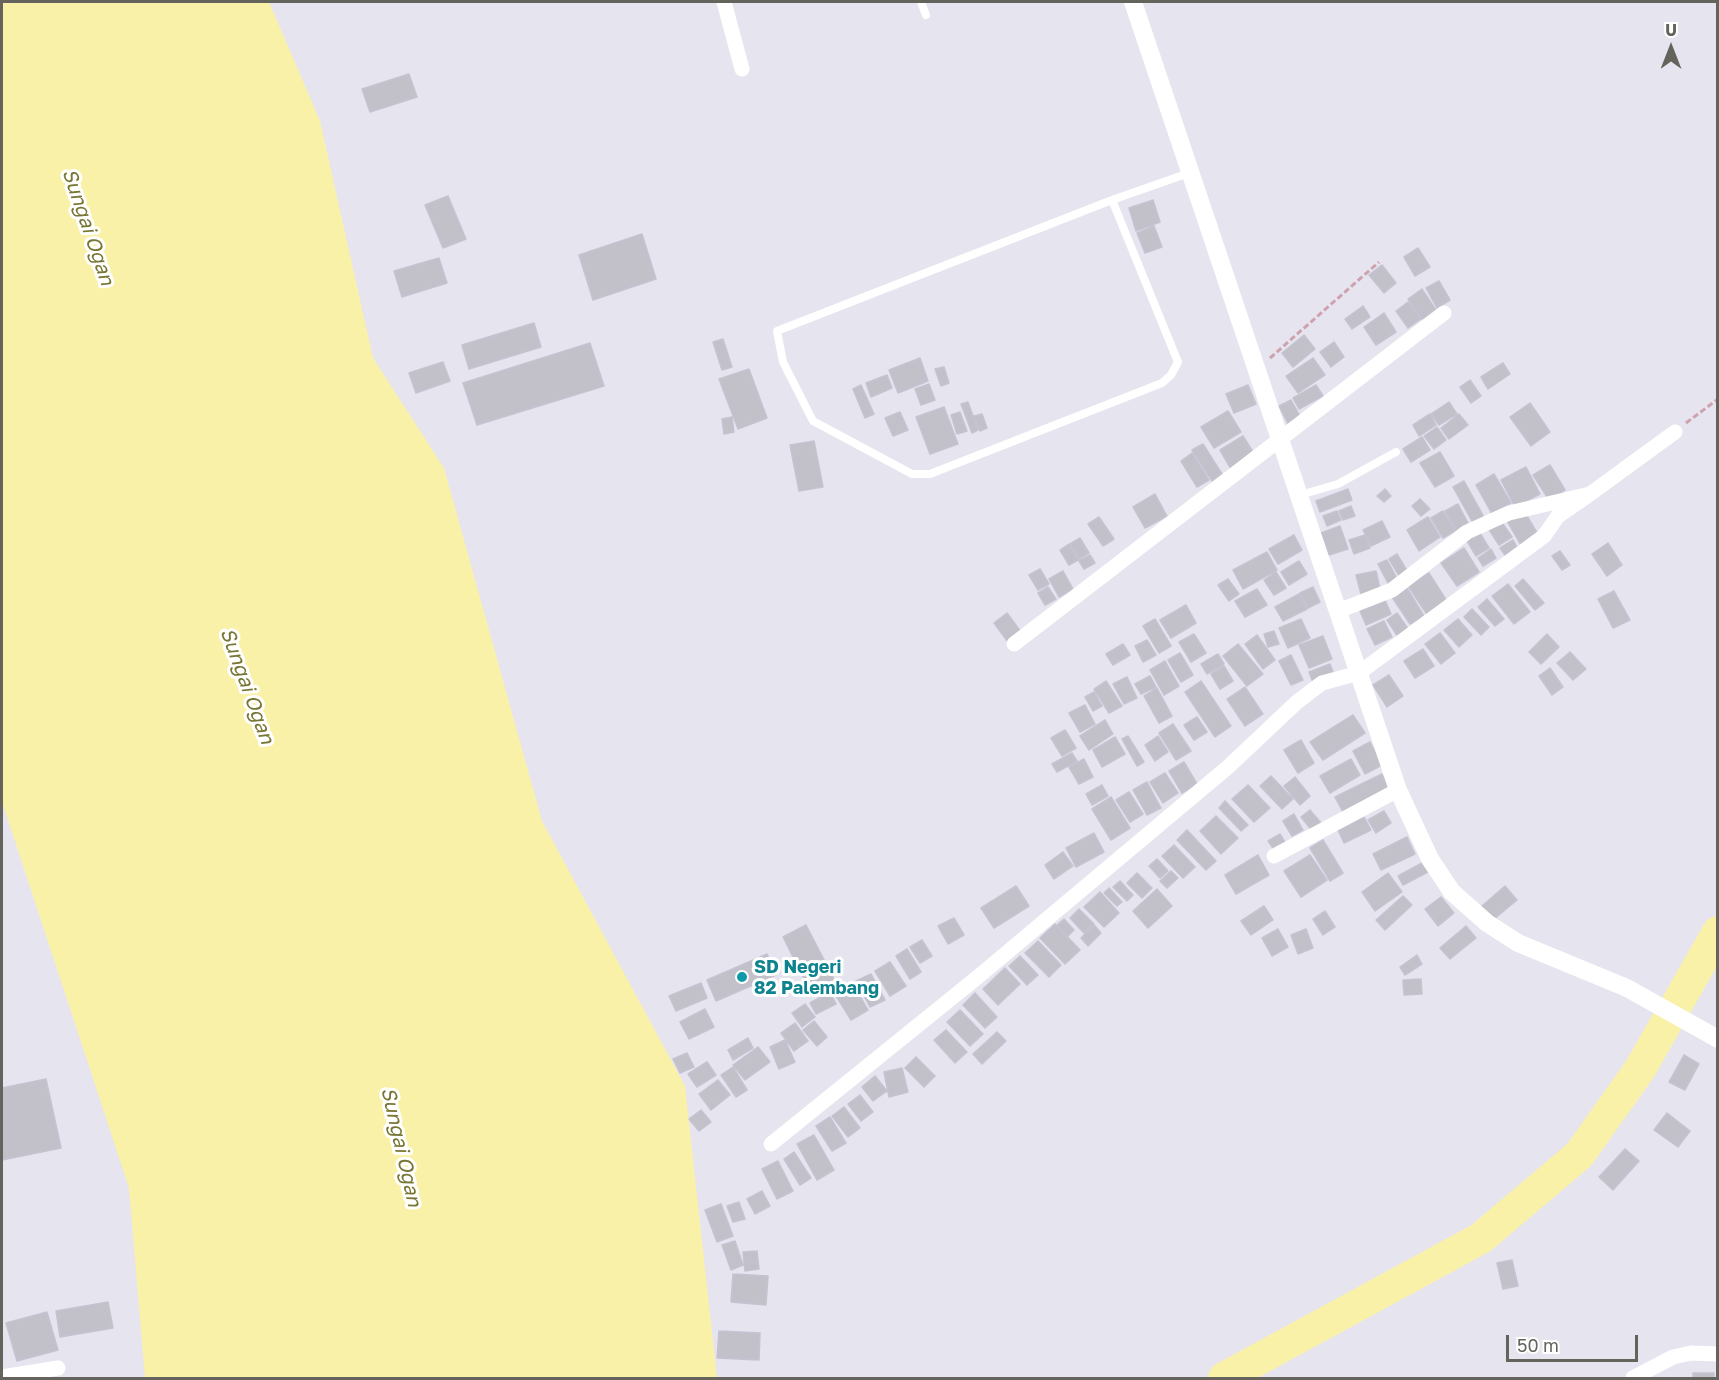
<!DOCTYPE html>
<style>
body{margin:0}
#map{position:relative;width:1719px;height:1380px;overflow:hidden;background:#e6e4ee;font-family:"Golos Text",sans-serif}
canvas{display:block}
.frame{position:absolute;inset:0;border:3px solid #64645c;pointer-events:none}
.north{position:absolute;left:1641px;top:18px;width:60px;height:60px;-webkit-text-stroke:4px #fff;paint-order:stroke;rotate:0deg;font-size:16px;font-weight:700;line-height:24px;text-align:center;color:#64645c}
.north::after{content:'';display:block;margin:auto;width:21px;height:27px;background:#64645c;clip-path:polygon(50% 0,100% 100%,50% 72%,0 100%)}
.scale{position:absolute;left:1506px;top:1335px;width:132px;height:27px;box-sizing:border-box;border:3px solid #64645c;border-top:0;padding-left:8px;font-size:18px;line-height:21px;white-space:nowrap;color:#64645c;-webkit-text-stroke:4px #fff;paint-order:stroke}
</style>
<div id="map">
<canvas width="1719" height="1380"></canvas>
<div class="frame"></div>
<div class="north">U</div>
<div class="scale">50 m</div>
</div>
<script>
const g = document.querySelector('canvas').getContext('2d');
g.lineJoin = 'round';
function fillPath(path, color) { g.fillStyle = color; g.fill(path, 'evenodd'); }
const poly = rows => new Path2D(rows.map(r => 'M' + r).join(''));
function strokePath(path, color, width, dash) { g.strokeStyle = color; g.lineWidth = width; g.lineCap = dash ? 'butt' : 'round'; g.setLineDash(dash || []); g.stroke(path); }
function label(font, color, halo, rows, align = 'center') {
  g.font = font + ' "Golos Text",sans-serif'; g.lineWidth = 6; g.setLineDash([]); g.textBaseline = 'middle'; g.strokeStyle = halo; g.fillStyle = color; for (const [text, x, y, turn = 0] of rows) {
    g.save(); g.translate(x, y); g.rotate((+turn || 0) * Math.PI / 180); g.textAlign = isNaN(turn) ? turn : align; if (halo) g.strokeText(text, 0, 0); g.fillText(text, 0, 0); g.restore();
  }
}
fillPath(poly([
 [2,2,269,2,320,121,373,358,444,468,542,821,685,1086,717,1378,145,1378,129,1188,2,802]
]), '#faf1a8');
strokePath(poly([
 [1224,1378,1481,1238,1579,1155,1640,1069,1718,932]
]), '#faf1a8', 32);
const building = poly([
 [409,74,417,97,370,112,362,89,409,74],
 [448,196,466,239,443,248,425,205,448,196],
 [1153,200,1160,222,1136,231,1129,208,1153,200],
 [1154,226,1162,247,1145,253,1137,233,1154,226],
 [642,234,656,279,593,300,579,255,642,234],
 [1418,248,1430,267,1415,276,1404,257,1418,248],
 [439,258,447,283,402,297,394,271,439,258],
 [1382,265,1396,283,1384,293,1369,275,1382,265],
 [1439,281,1450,300,1437,308,1426,288,1439,281],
 [1422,289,1436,310,1422,319,1408,299,1422,289],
 [1408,302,1421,319,1408,328,1396,311,1408,302],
 [1363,306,1370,317,1352,329,1345,319,1363,306],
 [1384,313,1396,332,1376,345,1364,327,1384,313],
 [534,323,541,347,469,369,462,345,534,323],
 [1304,335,1315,349,1293,367,1282,353,1304,335],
 [723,339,732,367,722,370,713,342,723,339],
 [1334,342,1344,357,1331,367,1320,352,1334,342],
 [590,343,604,386,477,425,463,383,590,343],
 [920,358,928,381,898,393,889,370,920,358],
 [1313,358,1325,375,1298,393,1286,376,1313,358],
 [443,362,450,381,416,393,409,373,443,362],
 [1503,363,1510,374,1488,389,1481,377,1503,363],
 [944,367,949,383,941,386,935,369,944,367],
 [749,369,767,418,738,429,719,379,749,369],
 [887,375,892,388,871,397,866,383,887,375],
 [1470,380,1481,396,1471,403,1460,387,1470,380],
 [929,384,935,400,921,405,915,389,929,384],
 [861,385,874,414,865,418,853,389,861,385],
 [1248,385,1256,404,1234,413,1226,394,1248,385],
 [1316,385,1323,396,1299,409,1293,398,1316,385],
 [1291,400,1301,418,1288,424,1279,406,1291,400],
 [968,402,978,430,972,433,961,404,968,402],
 [1449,402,1457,414,1439,425,1431,414,1449,402],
 [1530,403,1550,432,1531,446,1510,417,1530,403],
 [944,407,958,444,930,454,916,417,944,407],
 [1228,411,1241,432,1214,448,1201,427,1228,411],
 [900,412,908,430,893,436,885,418,900,412],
 [960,412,967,431,957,434,951,415,960,412],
 [982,414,987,428,980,431,974,416,982,414],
 [1430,414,1436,425,1419,436,1413,425,1430,414],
 [1459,414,1468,425,1449,439,1441,428,1459,414],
 [732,417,734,432,724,434,722,419,732,417],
 [1437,427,1446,440,1434,449,1424,436,1437,427],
 [1243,436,1255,455,1231,469,1220,450,1243,436],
 [1422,437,1430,450,1411,462,1403,449,1422,437],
 [814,441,823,487,799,491,790,445,814,441],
 [1203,444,1222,474,1212,481,1192,450,1203,444],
 [1440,452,1454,476,1435,487,1420,463,1440,452],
 [1192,453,1209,480,1197,487,1181,461,1192,453],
 [1550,465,1565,490,1549,500,1533,475,1550,465],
 [1526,467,1540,494,1515,507,1501,480,1526,467],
 [1494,474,1511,503,1492,514,1476,485,1494,474],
 [1464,481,1484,517,1473,523,1453,487,1464,481],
 [1348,489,1352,500,1320,512,1316,501,1348,489],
 [1385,489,1391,496,1384,502,1377,496,1385,489],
 [1155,494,1167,516,1145,528,1133,507,1155,494],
 [1420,499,1430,509,1421,516,1412,506,1420,499],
 [1458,504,1469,525,1457,532,1445,511,1458,504],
 [1351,506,1355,516,1343,520,1339,511,1351,506],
 [1337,511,1341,520,1327,526,1323,516,1337,511],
 [1443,511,1455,531,1443,538,1431,518,1443,511],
 [1524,511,1539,536,1522,547,1507,521,1524,511],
 [1099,517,1114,539,1103,546,1088,524,1099,517],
 [1428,517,1440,537,1419,551,1407,530,1428,517],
 [1382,521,1390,537,1371,546,1363,530,1382,521],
 [1501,521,1512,537,1499,545,1488,528,1501,521],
 [1340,526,1348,549,1329,555,1321,533,1340,526],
 [1480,533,1489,548,1476,556,1467,541,1480,533],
 [1294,535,1302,550,1278,564,1269,549,1294,535],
 [1365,535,1370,548,1354,554,1349,540,1365,535],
 [1080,538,1089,553,1079,559,1070,544,1080,538],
 [1513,540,1517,547,1505,555,1500,548,1513,540],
 [1608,543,1622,565,1607,576,1592,554,1608,543],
 [1069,544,1078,560,1069,565,1060,550,1069,544],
 [1464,548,1479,572,1457,586,1441,563,1464,548],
 [1491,549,1496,558,1483,566,1478,558,1491,549],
 [1560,551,1570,565,1562,570,1552,556,1560,551],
 [1267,552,1277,570,1243,589,1233,570,1267,552],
 [1397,554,1409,574,1401,579,1389,559,1397,554],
 [1090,555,1095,563,1084,569,1079,561,1090,555],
 [1387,560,1399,582,1390,587,1378,564,1387,560],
 [1299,561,1307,574,1289,585,1281,572,1299,561],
 [1040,569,1049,584,1038,590,1029,575,1040,569],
 [1063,571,1073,589,1059,597,1049,579,1063,571],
 [1376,571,1381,593,1362,598,1356,575,1376,571],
 [1276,572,1286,588,1274,595,1264,580,1276,572],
 [1429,573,1448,603,1428,616,1408,586,1429,573],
 [1228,579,1239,594,1229,601,1218,585,1228,579],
 [1523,579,1544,603,1535,610,1515,586,1523,579],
 [1508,584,1530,612,1514,624,1492,596,1508,584],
 [1048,587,1056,599,1045,605,1038,593,1048,587],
 [1313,587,1320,602,1308,608,1300,593,1313,587],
 [1407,588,1424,616,1410,624,1392,597,1407,588],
 [1257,589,1267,605,1245,617,1235,601,1257,589],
 [1614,591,1630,620,1613,628,1598,599,1614,591],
 [1299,594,1307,609,1283,621,1275,607,1299,594],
 [1487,599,1504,619,1495,626,1478,607,1487,599],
 [1385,600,1391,614,1366,625,1360,611,1385,600],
 [1186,605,1196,623,1171,638,1160,620,1186,605],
 [1472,609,1489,627,1481,635,1464,617,1472,609],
 [1007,613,1021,632,1008,642,994,623,1007,613],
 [1397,613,1409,630,1398,637,1387,620,1397,613],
 [1155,619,1171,646,1159,653,1143,626,1155,619],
 [1301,619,1310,638,1288,648,1279,628,1301,619],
 [1458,619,1472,635,1459,647,1444,630,1458,619],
 [1384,621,1392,637,1375,645,1367,629,1384,621],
 [1274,631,1279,644,1268,647,1264,634,1274,631],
 [1440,633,1455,653,1441,664,1425,644,1440,633],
 [1194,634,1206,653,1191,662,1179,642,1194,634],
 [1547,634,1559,647,1541,664,1529,652,1547,634],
 [1257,635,1275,660,1263,669,1245,644,1257,635],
 [1323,636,1332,659,1309,668,1299,645,1323,636],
 [1147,640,1156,655,1143,662,1135,646,1147,640],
 [1123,644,1130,655,1113,665,1106,654,1123,644],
 [1238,644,1263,674,1247,686,1223,656,1238,644],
 [1423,649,1434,666,1415,678,1404,661,1423,649],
 [1570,652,1586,669,1573,680,1557,663,1570,652],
 [1180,653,1193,675,1181,682,1168,660,1180,653],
 [1218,654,1224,664,1207,674,1201,664,1218,654],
 [1291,655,1303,680,1291,685,1279,661,1291,655],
 [1165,661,1179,686,1164,695,1150,670,1165,661],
 [1330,664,1335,677,1314,685,1309,672,1330,664],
 [1224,666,1233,681,1220,689,1211,674,1224,666],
 [1550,668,1563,687,1552,695,1539,676,1550,668],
 [1389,675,1403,696,1387,707,1373,685,1389,675],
 [1150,676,1156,687,1141,694,1135,684,1150,676],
 [1127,677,1137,698,1124,704,1113,684,1127,677],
 [1106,681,1122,706,1109,713,1094,689,1106,681],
 [1201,681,1231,726,1215,737,1185,692,1201,681],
 [1245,687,1263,714,1245,726,1227,699,1245,687],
 [1157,688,1172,716,1159,723,1144,696,1157,688],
 [1094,692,1102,706,1093,711,1085,697,1094,692],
 [1085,705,1095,724,1080,732,1069,713,1085,705],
 [1353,715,1365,733,1323,760,1310,742,1353,715],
 [1197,717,1207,732,1194,740,1184,725,1197,717],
 [1105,720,1113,734,1089,750,1080,736,1105,720],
 [1173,724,1191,751,1176,760,1159,733,1173,724],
 [1065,730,1076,748,1062,756,1051,738,1065,730],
 [1128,736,1144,762,1137,766,1122,739,1128,736],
 [1158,736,1168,752,1155,761,1145,745,1158,736],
 [1115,737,1125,754,1102,767,1093,750,1115,737],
 [1301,740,1314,763,1298,773,1284,750,1301,740],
 [1370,742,1382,765,1365,774,1353,751,1370,742],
 [1072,753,1077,761,1057,772,1052,764,1072,753],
 [1084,759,1093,777,1079,784,1069,767,1084,759],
 [1351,759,1360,775,1330,793,1320,776,1351,759],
 [1184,762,1197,784,1182,793,1169,771,1184,762],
 [1165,773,1178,793,1163,803,1150,782,1165,773],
 [1382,774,1391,792,1345,816,1335,797,1382,774],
 [1271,776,1293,799,1282,809,1260,786,1271,776],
 [1295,777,1310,796,1300,805,1284,786,1295,777],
 [1147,782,1161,808,1147,815,1133,790,1147,782],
 [1102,785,1108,796,1092,805,1086,794,1102,785],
 [1248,785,1270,808,1254,822,1232,799,1248,785],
 [1129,792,1143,814,1130,822,1116,800,1129,792],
 [1111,797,1130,828,1111,840,1092,809,1111,797],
 [1225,801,1248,825,1241,831,1219,808,1225,801],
 [1310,810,1322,824,1313,832,1301,817,1310,810],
 [1384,811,1391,823,1376,833,1368,820,1384,811],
 [1294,814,1303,830,1292,836,1283,821,1294,814],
 [1216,816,1238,838,1221,854,1200,831,1216,816],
 [1364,817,1371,830,1344,843,1338,830,1364,817],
 [1187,830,1216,861,1206,870,1177,840,1187,830],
 [1094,833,1104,852,1076,867,1066,848,1094,833],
 [1280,834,1286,844,1275,851,1268,841,1280,834],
 [1407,837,1415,854,1381,870,1373,854,1407,837],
 [1323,840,1343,873,1330,881,1310,848,1323,840],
 [1174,845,1195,867,1183,878,1162,856,1174,845],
 [1063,852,1073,866,1054,879,1045,865,1063,852],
 [1258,855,1269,875,1236,894,1225,875,1258,855],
 [1310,855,1327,880,1301,897,1284,871,1310,855],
 [1157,859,1168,871,1160,878,1149,866,1157,859],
 [1424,862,1428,872,1403,885,1398,876,1424,862],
 [1171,871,1178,878,1167,888,1160,881,1171,871],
 [1137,873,1152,888,1142,898,1127,883,1137,873],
 [1388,873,1402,892,1375,911,1362,892,1388,873],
 [1120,881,1133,895,1127,901,1113,887,1120,881],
 [1016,886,1029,906,994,928,981,908,1016,886],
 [1505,886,1517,900,1493,920,1482,906,1505,886],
 [1109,888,1122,902,1117,906,1104,893,1109,888],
 [1157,889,1172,906,1148,928,1133,911,1157,889],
 [1100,892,1119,913,1104,927,1084,907,1100,892],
 [1403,896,1412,905,1385,930,1376,920,1403,896],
 [1441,897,1454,913,1438,926,1425,909,1441,897],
 [1264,906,1273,920,1251,935,1241,921,1264,906],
 [1079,909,1094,924,1084,933,1070,918,1079,909],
 [1325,911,1335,927,1323,935,1313,919,1325,911],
 [954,918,964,935,948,944,938,926,954,918],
 [1064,919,1074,930,1067,937,1056,926,1064,919],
 [1055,924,1080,950,1065,964,1040,938,1055,924],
 [806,925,834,979,810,991,783,937,806,925],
 [1094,925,1101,933,1088,946,1081,938,1094,925],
 [1466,926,1476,938,1450,959,1440,948,1466,926],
 [1278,929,1288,947,1272,956,1262,938,1278,929],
 [1306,929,1313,948,1298,954,1291,935,1306,929],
 [922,940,932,956,920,963,910,947,922,940],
 [1038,941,1061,965,1049,977,1025,953,1038,941],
 [907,949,921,972,910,979,896,956,907,949],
 [767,954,776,975,716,1001,707,980,767,954],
 [1417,955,1422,964,1405,975,1400,967,1417,955],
 [1020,956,1038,975,1027,985,1009,966,1020,956],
 [890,962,906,986,890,996,875,971,890,962],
 [1005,968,1020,984,998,1005,983,989,1005,968],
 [871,974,885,1000,870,1007,856,981,871,974],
 [1421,979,1422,994,1404,995,1403,980,1421,979],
 [701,983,707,998,676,1011,669,996,701,983],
 [853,984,868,1010,851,1020,835,994,853,984],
 [830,992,836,1004,816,1014,810,1003,830,992],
 [975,993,997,1017,985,1028,963,1005,975,993],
 [805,1004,815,1017,802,1027,792,1013,805,1004],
 [705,1009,714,1027,689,1039,680,1022,705,1009],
 [960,1010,983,1034,970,1046,947,1022,960,1010],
 [814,1021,827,1037,817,1046,803,1030,814,1021],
 [795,1023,808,1041,794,1051,781,1033,795,1023],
 [946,1030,967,1052,955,1063,934,1040,946,1030],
 [997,1032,1006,1041,982,1064,973,1054,997,1032],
 [748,1038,753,1048,733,1060,728,1050,748,1038],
 [785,1040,795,1062,779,1069,770,1047,785,1040],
 [758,1047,770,1062,745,1080,733,1065,758,1047],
 [687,1053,694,1067,680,1073,673,1059,687,1053],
 [1684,1055,1699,1064,1685,1090,1669,1082,1684,1055],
 [916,1057,935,1076,924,1087,905,1068,916,1057],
 [707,1062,716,1075,697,1087,688,1074,707,1062],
 [733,1067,747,1090,736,1097,721,1075,733,1067],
 [902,1068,908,1092,889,1097,884,1072,902,1068],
 [875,1076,887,1091,873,1101,862,1087,875,1076],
 [46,1079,61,1148,2,1160,2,1088,46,1079],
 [718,1080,730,1095,711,1110,699,1094,718,1080],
 [860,1095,873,1112,861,1121,848,1104,860,1095],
 [844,1107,860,1128,848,1137,832,1116,844,1107],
 [701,1110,711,1122,699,1131,689,1119,701,1110],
 [1667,1113,1690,1131,1678,1147,1654,1130,1667,1113],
 [830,1117,846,1143,832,1151,816,1126,830,1117],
 [814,1135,834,1170,817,1180,797,1144,814,1135],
 [1625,1149,1639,1161,1613,1190,1599,1177,1625,1149],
 [794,1152,811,1178,800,1185,784,1159,794,1152],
 [778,1161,793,1191,777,1199,762,1169,778,1161],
 [762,1191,770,1206,755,1214,747,1199,762,1191],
 [739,1202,745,1219,733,1222,727,1206,739,1202],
 [721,1204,733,1236,717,1242,705,1210,721,1204],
 [735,1241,743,1265,731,1270,722,1245,735,1241],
 [757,1251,759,1269,745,1271,743,1252,757,1251],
 [1512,1260,1518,1286,1503,1289,1497,1263,1512,1260],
 [733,1274,768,1276,766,1305,731,1302,733,1274],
 [108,1302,113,1328,60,1337,56,1311,108,1302],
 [47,1312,58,1350,17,1361,6,1323,47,1312],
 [719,1331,760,1333,759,1360,717,1358,719,1331],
 [1693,1373,1714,1373,1714,1378,1693,1378,1693,1373]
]);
fillPath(building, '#c2c1c9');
strokePath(building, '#c5c3d2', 1.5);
strokePath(poly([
 [1270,358,1379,262],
 [1686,423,1718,399]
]), '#cea2ae', 3, [6, 3]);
strokePath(poly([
 [921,2,926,15],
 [1112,200,1178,362,1171,375,1162,383,930,474,912,474,813,421,783,362,777,331,1112,200,1189,173],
 [1300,495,1338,484,1396,452]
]), '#fff', 8);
strokePath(poly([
 [724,2,742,69],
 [1338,611,1392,590,1467,532,1509,513,1590,494,1675,432],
 [1014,644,1444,313],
 [1274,856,1398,790],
 [771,1144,979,976,1228,767,1297,702,1322,683,1359,673,1544,536,1558,516,1590,494],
 [2,1377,58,1368],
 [1633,1378,1673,1357,1691,1353,1718,1354]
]), '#fff', 15);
strokePath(poly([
 [1133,2,1398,790,1430,859,1452,892,1487,923,1518,943,1627,988,1718,1039]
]), '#fff', 18);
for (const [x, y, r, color] of [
 [742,977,6,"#0f9aa8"]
]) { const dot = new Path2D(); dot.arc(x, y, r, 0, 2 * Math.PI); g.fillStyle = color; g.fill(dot); strokePath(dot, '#fff', 2); }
label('bold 18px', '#0d838f', '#fff', [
 ["SD Negeri",754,967],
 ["82 Palembang",754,988]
], 'left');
label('italic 20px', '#787634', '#fff', [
 ["Sungai Ogan",88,227,71],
 ["Sungai Ogan",247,686,70],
 ["Sungai Ogan",401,1147,77]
]);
</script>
